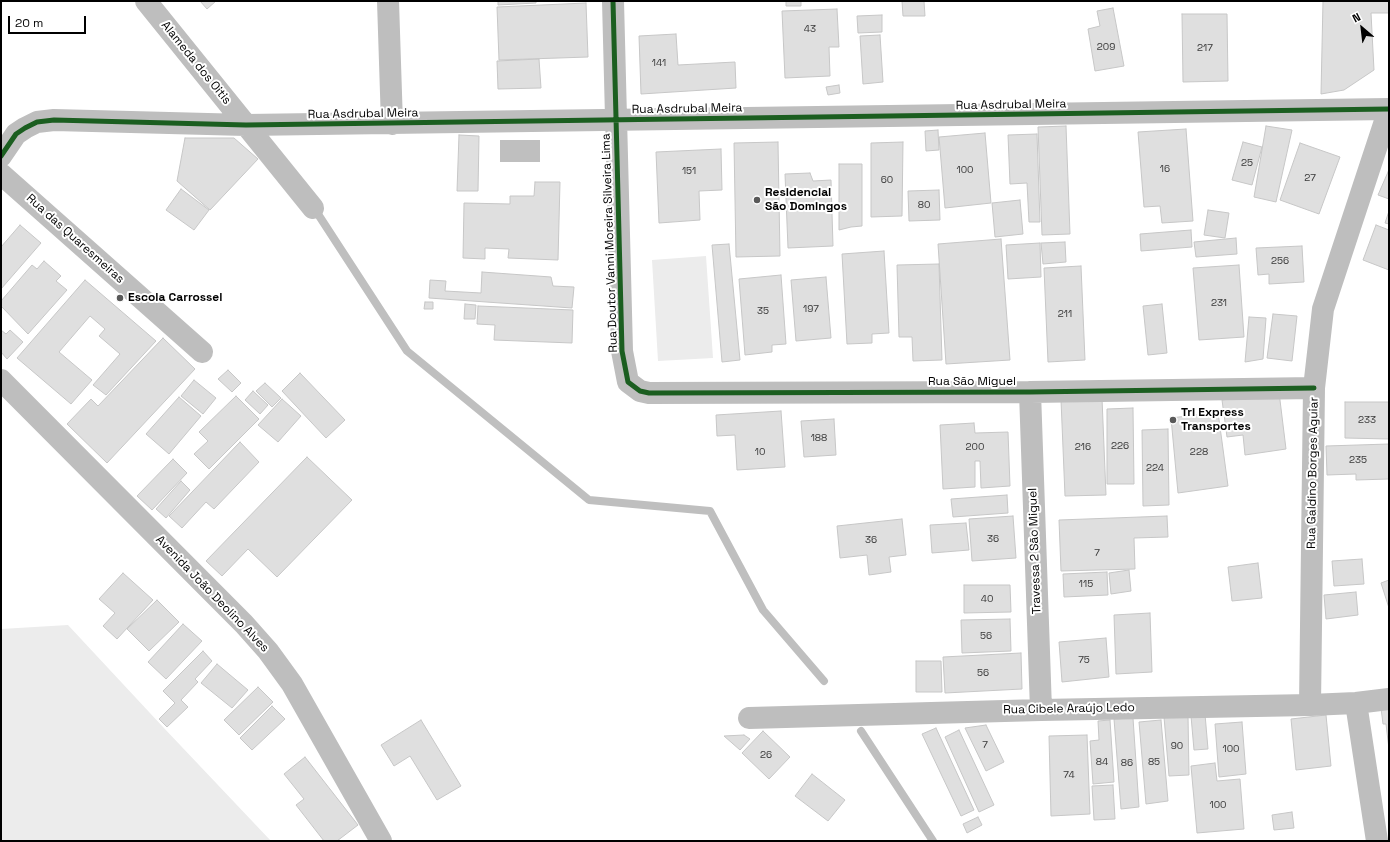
<!DOCTYPE html>
<meta charset="utf-8">
<style>
body{margin:0}
#map{position:relative;width:1390px;height:842px;overflow:hidden;background:#fff;font-family:"Space Grotesk",sans-serif}
canvas{display:block}
.frame{position:absolute;inset:0;border:2px solid #000;pointer-events:none}
.north{position:absolute;left:1342px;top:8px;width:40px;height:40px;-webkit-text-stroke:3px #fff;paint-order:stroke;rotate:332deg;font-size:11px;font-weight:700;line-height:16px;text-align:center;color:#000}
.north::after{content:'';display:block;margin:auto;width:14px;height:18px;background:#000;clip-path:polygon(50% 0,100% 100%,50% 72%,0 100%)}
.scale{position:absolute;left:8px;top:16px;width:78px;height:18px;box-sizing:border-box;border:2px solid #000;border-top:0;padding-left:5px;font-size:12px;line-height:14px;white-space:nowrap;color:#000;-webkit-text-stroke:3px #fff;paint-order:stroke}
</style>
<div id="map">
<canvas width="1390" height="842"></canvas>
<div class="frame"></div>
<div class="north">N</div>
<div class="scale">20 m</div>
</div>
<script>
const g = document.querySelector('canvas').getContext('2d');
g.lineJoin = 'round';
function fillPath(path, color) { g.fillStyle = color; g.fill(path, 'evenodd'); }
const poly = rows => new Path2D(rows.map(r => 'M' + r).join(''));
function strokePath(path, color, width, dash) { g.strokeStyle = color; g.lineWidth = width; g.lineCap = dash ? 'butt' : 'round'; g.setLineDash(dash || []); g.stroke(path); }
function label(font, color, halo, rows, align = 'center') {
  g.font = font + ' "Space Grotesk",sans-serif'; g.lineWidth = 4; g.setLineDash([]); g.textBaseline = 'middle'; g.strokeStyle = halo; g.fillStyle = color; for (const [text, x, y, turn = 0] of rows) {
    g.save(); g.translate(x, y); g.rotate((+turn || 0) * Math.PI / 180); g.textAlign = isNaN(turn) ? turn : align; if (halo) g.strokeText(text, 0, 0); g.fillText(text, 0, 0); g.restore();
  }
}
fillPath(poly([
 [706,256,713,358,658,361,652,260],
 [68,625,163,727,271,841,1,841,1,629]
]), '#ececec');
fillPath(poly([
 [500,140,540,140,540,162,500,162]
]), '#bfbfbf');
strokePath(poly([
 [314,208,407,351,589,500,710,511,763,610,824,681],
 [861,731,933,841]
]), '#bfbfbf', 8);
const building = poly([
 [200,1,216,1,207,9,200,1],
 [498,1,536,1,536,3,498,5,498,1],
 [786,1,801,1,801,6,786,6,786,1],
 [902,1,924,1,925,16,903,16,902,1],
 [1323,1,1389,1,1389,13,1371,13,1374,70,1344,90,1321,94,1323,1],
 [586,3,588,57,499,60,497,7,586,3],
 [1113,8,1124,66,1095,71,1088,29,1100,26,1097,11,1113,8],
 [837,9,839,47,829,47,830,76,785,78,782,11,837,9],
 [1182,14,1227,14,1228,81,1183,82,1182,14],
 [882,15,882,32,858,33,857,16,882,15],
 [676,34,678,65,735,62,736,88,641,94,639,36,676,34],
 [880,35,883,82,863,84,860,36,880,35],
 [539,59,541,88,498,89,497,61,539,59],
 [839,85,840,93,828,95,826,87,839,85],
 [1066,126,1070,234,1042,235,1038,127,1066,126],
 [1266,126,1292,130,1276,202,1254,197,1266,126],
 [1186,129,1193,221,1162,223,1160,206,1144,207,1138,132,1186,129],
 [938,130,939,150,926,151,925,131,938,130],
 [985,133,991,203,945,208,939,137,985,133],
 [1037,134,1040,222,1029,222,1027,183,1010,184,1008,135,1037,134],
 [459,135,479,136,478,191,457,191,459,135],
 [185,138,234,138,258,159,210,210,177,181,185,138],
 [778,142,780,256,736,257,734,143,778,142],
 [903,142,902,216,871,217,871,143,903,142],
 [1243,142,1262,147,1252,185,1232,180,1243,142],
 [1300,143,1340,157,1319,214,1280,200,1300,143],
 [721,149,722,190,699,191,700,220,659,223,656,152,721,149],
 [839,164,862,164,862,226,851,227,839,230,839,164],
 [1388,172,1389,173,1389,199,1378,195,1388,172],
 [810,173,813,181,831,180,833,246,788,248,785,174,810,173],
 [535,182,560,182,558,260,508,258,509,249,485,248,485,259,463,258,464,203,510,204,510,196,534,196,535,182],
 [181,189,209,210,194,230,166,210,181,189],
 [939,190,940,220,909,221,908,191,939,190],
 [1020,200,1023,234,995,237,992,203,1020,200],
 [1208,210,1229,213,1225,238,1204,235,1208,210],
 [1389,211,1389,224,1385,223,1389,211],
 [20,225,41,243,1,289,1,247,20,225],
 [1376,225,1389,230,1389,270,1363,260,1376,225],
 [1191,230,1192,247,1141,251,1140,234,1191,230],
 [1236,238,1237,254,1196,257,1194,242,1236,238],
 [1001,239,1010,360,946,364,938,244,1001,239],
 [1065,242,1066,262,1043,264,1041,243,1065,242],
 [1040,243,1041,277,1008,279,1006,245,1040,243],
 [729,244,740,360,722,362,712,245,729,244],
 [1302,246,1304,282,1269,284,1269,274,1258,275,1256,248,1302,246],
 [884,251,889,333,872,334,872,343,847,344,842,254,884,251],
 [44,261,61,276,56,281,67,290,28,334,1,306,1,301,32,265,37,269,44,261],
 [939,264,942,360,913,361,912,337,899,337,897,265,939,264],
 [1239,265,1244,337,1199,340,1193,268,1239,265],
 [1081,266,1085,360,1048,362,1044,268,1081,266],
 [482,272,551,277,553,286,574,287,572,308,429,298,430,280,446,281,445,291,481,293,482,272],
 [781,275,786,344,772,345,772,352,745,355,739,279,781,275],
 [826,277,831,338,796,341,791,280,826,277],
 [85,280,156,341,106,395,93,385,120,354,99,336,105,329,90,316,59,352,92,380,71,404,17,358,85,280],
 [425,302,433,302,433,309,424,309,425,302],
 [465,304,476,305,475,319,464,319,465,304],
 [1162,304,1167,353,1148,355,1143,306,1162,304],
 [478,306,573,310,572,343,494,340,495,325,477,324,478,306],
 [1273,314,1297,316,1292,361,1267,358,1273,314],
 [1249,317,1266,318,1263,359,1245,362,1249,317],
 [1,330,6,334,10,330,23,342,7,359,1,352,1,330],
 [163,338,195,369,107,463,67,424,91,399,98,406,163,338],
 [228,370,241,383,232,392,218,379,228,370],
 [300,373,345,420,326,438,282,391,300,373],
 [194,380,216,398,203,414,181,396,194,380],
 [265,383,281,398,272,407,256,391,265,383],
 [253,391,268,405,260,414,245,400,253,391],
 [1279,392,1286,449,1245,455,1243,435,1227,437,1222,400,1279,392],
 [236,396,259,419,209,469,194,454,208,441,199,432,236,396],
 [179,397,201,416,169,454,146,434,179,397],
 [1102,398,1106,495,1065,496,1061,400,1102,398],
 [282,399,301,416,278,442,258,425,282,399],
 [1345,402,1389,402,1389,439,1345,438,1345,402],
 [1133,408,1134,484,1107,484,1107,409,1133,408],
 [781,411,785,467,737,470,735,435,717,436,716,415,781,411],
 [1218,412,1228,486,1178,493,1171,418,1218,412],
 [834,419,836,455,804,457,801,421,834,419],
 [974,423,975,433,1008,432,1010,486,981,488,980,461,975,461,975,487,943,489,940,425,974,423],
 [1168,429,1169,505,1143,506,1142,430,1168,429],
 [240,442,259,462,214,509,206,502,182,528,169,516,240,442],
 [1389,444,1389,479,1356,480,1356,474,1327,475,1326,446,1389,444],
 [307,457,352,500,277,577,248,549,222,576,206,561,307,457],
 [173,459,187,473,152,510,137,496,173,459],
 [181,481,190,490,166,518,156,509,181,481],
 [1007,495,1008,513,953,517,951,499,1007,495],
 [1013,516,1016,558,972,561,969,519,1013,516],
 [1167,516,1168,537,1134,538,1135,569,1061,571,1059,520,1167,516],
 [902,519,906,555,889,557,891,572,869,575,867,555,840,558,837,526,902,519],
 [966,523,969,550,932,553,930,525,966,523],
 [1362,559,1364,584,1334,586,1332,561,1362,559],
 [1258,563,1262,598,1232,601,1228,567,1258,563],
 [1129,570,1131,591,1111,594,1109,573,1129,570],
 [1107,572,1108,595,1064,597,1063,574,1107,572],
 [123,573,153,600,117,639,103,626,115,613,99,599,123,573],
 [1389,580,1389,608,1381,583,1389,580],
 [964,585,1010,585,1011,612,964,613,964,585],
 [1356,592,1358,615,1326,619,1324,595,1356,592],
 [157,600,179,622,149,651,127,629,157,600],
 [1150,613,1152,672,1116,674,1114,615,1150,613],
 [1010,619,1011,651,962,653,961,620,1010,619],
 [183,624,202,641,166,679,148,662,183,624],
 [1106,638,1109,677,1062,682,1059,642,1106,638],
 [203,651,212,661,195,679,198,682,181,700,188,707,167,727,159,719,175,703,163,691,203,651],
 [1021,653,1022,689,945,693,943,657,1021,653],
 [916,661,941,661,942,692,916,692,916,661],
 [217,664,248,690,232,708,201,683,217,664],
 [258,687,273,702,239,735,224,720,258,687],
 [272,706,285,719,252,750,240,738,272,706],
 [1389,707,1389,749,1386,724,1383,724,1381,708,1389,707],
 [1205,714,1208,749,1194,750,1191,716,1205,714],
 [1188,715,1189,775,1169,776,1164,717,1188,715],
 [1326,715,1331,766,1296,770,1291,719,1326,715],
 [1133,718,1139,807,1121,809,1114,719,1133,718],
 [421,720,461,786,437,800,410,756,394,766,381,745,421,720],
 [1110,720,1114,782,1093,784,1090,741,1099,740,1098,721,1110,720],
 [1161,720,1168,801,1146,804,1139,722,1161,720],
 [1242,722,1246,774,1219,777,1215,724,1242,722],
 [986,725,1004,762,986,771,965,728,986,725],
 [936,728,974,810,961,816,922,734,936,728],
 [959,730,994,805,979,812,945,737,959,730],
 [763,731,790,757,769,779,742,753,763,731],
 [744,735,750,739,740,750,724,736,744,735],
 [1087,735,1090,814,1051,816,1049,736,1087,735],
 [305,757,358,825,337,841,324,841,296,805,304,799,284,774,305,757],
 [1215,763,1217,781,1240,779,1244,829,1197,833,1191,766,1215,763],
 [812,774,845,800,828,821,795,796,812,774],
 [1113,785,1115,819,1094,820,1092,786,1113,785],
 [1292,812,1294,828,1274,830,1272,815,1292,812],
 [978,817,982,825,967,833,963,824,978,817]
]);
fillPath(building, '#dfdfdf');
strokePath(building, '#c7c7c7', 1);
strokePath(poly([
 [146,1,313,208],
 [388,1,392,124],
 [613,1,622,351,628,382,640,391,649,393,1030,392,1314,388],
 [1,156,16,134,25,128,37,122,54,120,246,125,1389,109],
 [1,174,202,352],
 [1,380,244,624,268,651,292,684,381,841],
 [1030,392,1041,710],
 [1356,703,1377,841],
 [1310,705,1314,388,1323,309,1389,109],
 [749,718,1041,710,1310,705,1356,703,1389,699]
]), '#bebebe', 22);
strokePath(poly([
 [613,1,622,351,628,382,640,391,649,393,1030,392,1314,388],
 [1,156,16,134,25,128,37,122,54,120,246,125,1389,109]
]), '#1b5e20', 5);
for (const [x, y, r, color] of [
 [757,200,4,"#595959"],
 [120,298,4,"#595959"],
 [1173,420,4,"#595959"]
]) { const dot = new Path2D(); dot.arc(x, y, r, 0, 2 * Math.PI); g.fillStyle = color; g.fill(dot); strokePath(dot, '#fff', 1.5); }
label('10px', '#383838', null, [
 ["43",810,29],
 ["209",1106,47],
 ["217",1205,48],
 ["141",659,63],
 ["25",1247,163],
 ["16",1165,169],
 ["100",965,170],
 ["151",689,171],
 ["27",1310,178],
 ["60",887,180],
 ["80",924,205],
 ["256",1280,261],
 ["231",1219,303],
 ["197",811,309],
 ["35",763,311],
 ["211",1065,314],
 ["233",1367,420],
 ["188",819,438],
 ["226",1120,446],
 ["200",975,447],
 ["216",1083,447],
 ["10",760,452],
 ["228",1199,452],
 ["235",1358,460],
 ["224",1155,468],
 ["36",993,539],
 ["36",871,540],
 ["7",1097,553],
 ["115",1086,584],
 ["40",987,599],
 ["56",986,636],
 ["75",1084,660],
 ["56",983,673],
 ["7",985,745],
 ["90",1177,746],
 ["100",1231,749],
 ["26",766,755],
 ["84",1102,762],
 ["85",1154,762],
 ["86",1127,763],
 ["74",1069,775],
 ["100",1218,805]
]);
label('12px', '#000', '#fff', [
 ["Alameda dos Oitis",196,63,51],
 ["Rua Asdrubal Meira",1011,105,-1],
 ["Rua Asdrubal Meira",687,109,-1],
 ["Rua Asdrubal Meira",363,114,-1],
 ["Rua das Quaresmeiras",75,239,42],
 ["Rua Doutor Vanni Moreira Silveira Lima",610,243,-92],
 ["Rua São Miguel",972,382],
 ["Rua Galdino Borges Aguiar",1313,473,-89],
 ["Travessa 2 São Miguel",1035,551,-92],
 ["Avenida João Deolino Alves",212,594,46],
 ["Rua Cibele Araújo Ledo",1069,709,-1]
]);
label('bold 12px', '#000', '#fff', [
 ["Residencial",765,193],
 ["São Domingos",765,207],
 ["Escola Carrossel",128,298],
 ["Tri Express",1181,413],
 ["Transportes",1181,427]
], 'left');
</script>
